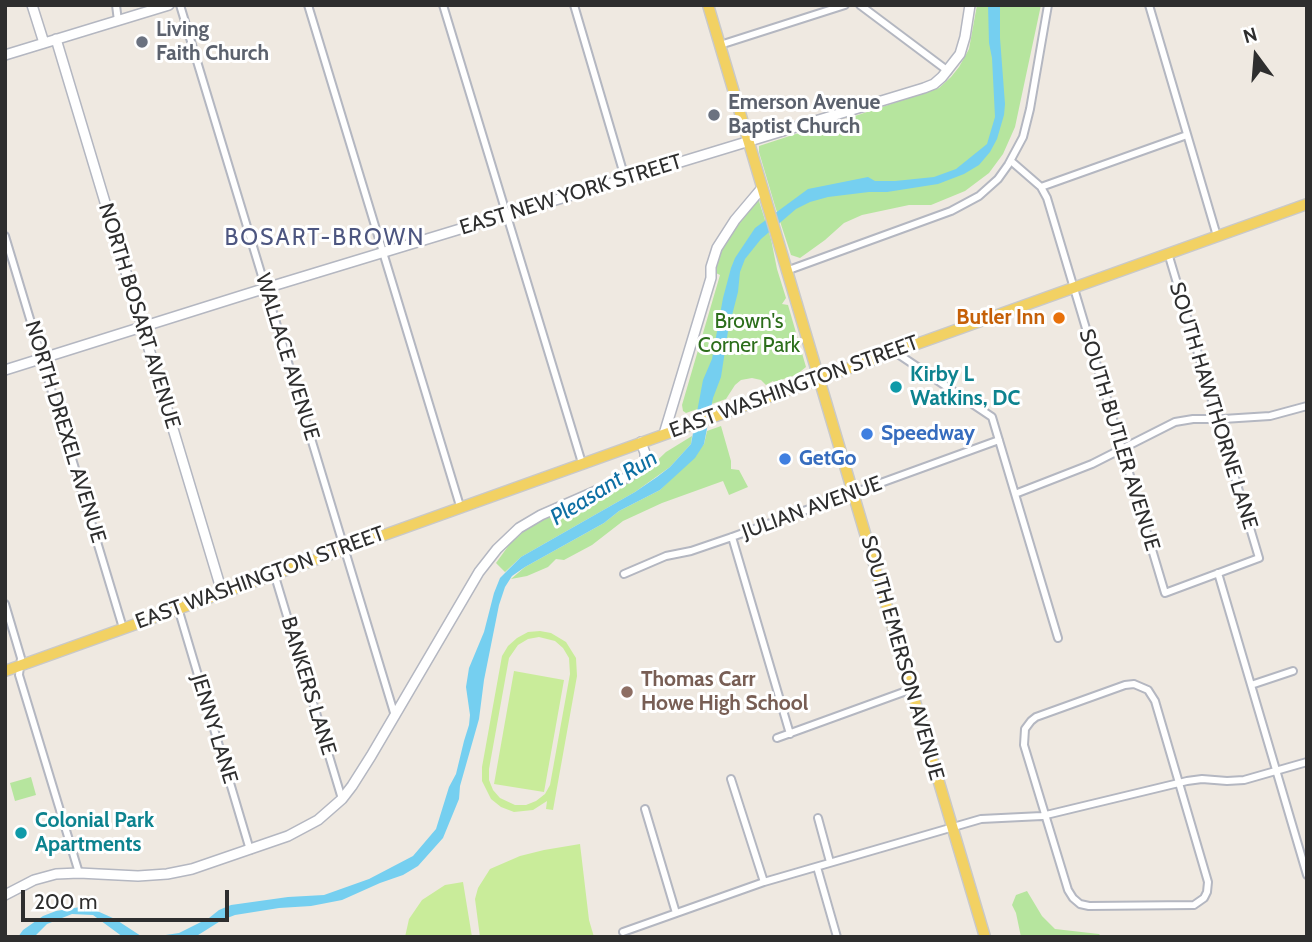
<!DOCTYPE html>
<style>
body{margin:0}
#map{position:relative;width:1312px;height:942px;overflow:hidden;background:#efe9e1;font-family:Cabin,sans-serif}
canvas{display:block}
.frame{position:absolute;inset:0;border:7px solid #2e2e2e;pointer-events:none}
.north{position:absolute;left:1221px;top:21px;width:70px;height:70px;-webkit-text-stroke:5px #fff;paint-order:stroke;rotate:344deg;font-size:19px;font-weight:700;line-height:28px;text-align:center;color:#2e2e2e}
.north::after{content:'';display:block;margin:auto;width:24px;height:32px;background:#2e2e2e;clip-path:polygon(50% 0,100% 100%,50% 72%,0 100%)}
.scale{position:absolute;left:21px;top:890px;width:208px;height:32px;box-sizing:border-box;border:4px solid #2e2e2e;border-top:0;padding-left:9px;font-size:21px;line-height:24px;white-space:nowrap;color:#2e2e2e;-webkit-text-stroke:5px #fff;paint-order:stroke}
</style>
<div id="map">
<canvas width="1312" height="942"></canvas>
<div class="frame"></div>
<div class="north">N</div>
<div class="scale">200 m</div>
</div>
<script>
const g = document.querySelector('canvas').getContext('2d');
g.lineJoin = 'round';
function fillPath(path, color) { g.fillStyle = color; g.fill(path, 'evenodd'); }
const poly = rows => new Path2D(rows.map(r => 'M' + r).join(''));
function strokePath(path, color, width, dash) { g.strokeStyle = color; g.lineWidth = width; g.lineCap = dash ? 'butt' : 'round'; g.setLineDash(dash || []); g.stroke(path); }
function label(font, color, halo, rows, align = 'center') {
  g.font = font + ' Cabin,sans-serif'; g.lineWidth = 6; g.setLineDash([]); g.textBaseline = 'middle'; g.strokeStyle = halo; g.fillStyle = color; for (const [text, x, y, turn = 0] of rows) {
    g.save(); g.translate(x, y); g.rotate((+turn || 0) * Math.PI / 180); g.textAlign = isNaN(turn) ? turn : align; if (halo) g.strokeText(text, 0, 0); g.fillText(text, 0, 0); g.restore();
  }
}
fillPath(poly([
 [977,5,1041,5,1015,127,1003,154,989,173,965,191,931,205,909,205,862,215,844,223,825,240,800,258,791,255,775,206,759,152,759,146,811,129,821,132,823,128,828,125,939,88,951,77,959,67,969,49],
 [757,201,759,201,771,239,777,269,786,298,782,304,788,305,806,367,796,375,774,382,773,381,766,385,761,380,752,378,741,380,735,385,726,399,686,413,683,411,682,405,720,275,712,271,721,244,754,202],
 [721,426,731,461,731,469,739,470,748,487,729,495,723,481,662,503,623,521,592,545,564,560,556,559,548,567,527,576,511,579,525,567,604,523,619,511,660,490,704,444,707,431],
 [692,436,691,444,670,467,635,492,521,557,505,572,496,563,509,545,525,530,546,518,641,476,666,452],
 [31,777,36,795,15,801,10,783],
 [1027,891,1042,916,1055,929,1099,934,1102,937,1021,937,1016,913,1012,905,1016,895]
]), '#b6e59e');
fillPath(poly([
 [540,631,551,633,566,642,576,658,577,676,553,810,546,809,547,801,533,810,514,812,501,807,491,799,482,781,482,767,502,656,508,646,517,638,528,632],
 [539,637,555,641,563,648,569,658,570,674,550,785,545,794,536,801,526,805,515,805,500,798,493,790,489,780,489,769,509,658,518,645,528,639],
 [514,671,564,680,544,792,494,784],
 [580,844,589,920,594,937,480,937,475,899,478,888,490,869,520,856,544,850],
 [463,882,472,937,405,937,409,919,422,900,445,885]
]), '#c9ec9a');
fillPath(poly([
 [988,5,1000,5,1000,38,1005,104,1004,115,997,139,990,152,979,165,964,174,938,184,887,192,869,192,828,197,810,202,796,209,761,239,745,259,740,272,738,292,728,331,721,377,713,398,704,444,695,458,660,490,619,511,604,523,525,567,512,576,505,587,499,605,484,680,479,719,460,786,459,799,443,838,418,866,403,875,380,883,342,900,311,906,279,908,235,915,222,920,195,937,123,937,93,915,72,914,47,924,34,937,18,937,23,930,43,916,56,911,86,906,115,919,141,936,159,936,179,933,209,918,219,910,231,905,288,897,324,895,369,879,413,856,436,829,449,787,456,774,464,741,469,725,470,715,466,687,469,668,484,632,494,593,500,578,521,557,635,492,657,477,670,467,691,444,703,380,712,359,723,298,731,268,735,258,755,228,808,189,868,177,875,181,895,181,934,177,956,169,987,144,995,117,992,58,989,43]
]), '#75cff0');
const street = poly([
 [116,5,118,21],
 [180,5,395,716],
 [308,5,460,506],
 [443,5,582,463],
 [574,5,625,178],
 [860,5,948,71],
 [1149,5,1217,236],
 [720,45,845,5],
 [1011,161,1041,187,1047,198,1165,593,1259,558,1168,253],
 [1041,187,1187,135],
 [5,236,123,628],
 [786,271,951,211,979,196,998,179,1008,165,1023,137,1030,109,1048,5],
 [895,352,992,417,1058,638],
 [1015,494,1092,464,1175,422,1193,419,1223,419,1270,416,1307,406],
 [732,537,790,734],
 [274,573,342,799],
 [1218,573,1307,875],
 [624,574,666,556,691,551,732,537,999,440],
 [5,604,21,658,19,675,79,873],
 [178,608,250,850],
 [1134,684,1148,690,1155,701,1208,882,1207,892,1204,898,1194,905,1089,906,1080,904,1073,898,1068,890,1024,745,1025,729,1031,721,1036,717,1125,685,1134,684],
 [1251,685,1293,671],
 [777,738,912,689],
 [731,779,764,882],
 [645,809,676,913],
 [818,818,830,862],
 [817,867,837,937],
 [623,932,764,882,981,819,1042,816,1187,781,1202,779,1227,781,1244,780,1307,762]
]);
const secondary = poly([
 [32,5,44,43],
 [56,39,222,592],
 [5,55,169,5],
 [5,370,266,288,924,88,934,84,942,77,960,54,965,37,970,5],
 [664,434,711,278,711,267,717,248,735,220,762,188],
 [5,895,34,880,56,874,79,873,138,876,167,874,192,869,288,836,318,820,342,799,352,786,371,756,479,572,497,549,519,528,541,515,628,477,638,469,644,465,645,461,645,453,641,442]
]);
const primary = poly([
 [708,5,985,937],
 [5,671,1307,204]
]);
strokePath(street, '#b4b7c1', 10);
strokePath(secondary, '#b4b7c1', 12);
strokePath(primary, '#c9c9c9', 13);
strokePath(street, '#fff', 6);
strokePath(secondary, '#fff', 9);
strokePath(primary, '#f2d163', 10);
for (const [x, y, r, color] of [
 [142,42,7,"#6b7280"],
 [714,115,7,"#6b7280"],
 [1059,318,7,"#e8710a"],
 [896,387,7,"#0f9aa8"],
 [867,434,7,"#3f7fe0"],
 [785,459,7,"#3f7fe0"],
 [627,692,7,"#8d6e63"],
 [21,833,7,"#0f9aa8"]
]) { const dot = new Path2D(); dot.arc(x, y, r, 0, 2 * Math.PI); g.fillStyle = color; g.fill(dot); strokePath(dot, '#fff', 2.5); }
label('bold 21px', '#5b616d', '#fff', [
 ["Living",156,30],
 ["Faith Church",156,54],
 ["Emerson Avenue",728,103],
 ["Baptist Church",728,127]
], 'left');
label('21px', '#2e2e2e', '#fff', [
 ["EAST NEW YORK STREET",571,195,-17],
 ["NORTH BOSART AVENUE",139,316,73],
 ["WALLACE AVENUE",287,357,73],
 ["EAST WASHINGTON STREET",794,387,-20],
 ["SOUTH HAWTHORNE LANE",1213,406,73],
 ["NORTH DREXEL AVENUE",65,432,73],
 ["SOUTH BUTLER AVENUE",1119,440,73],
 ["JULIAN AVENUE",812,508,-20],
 ["EAST WASHINGTON STREET",260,578,-20],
 ["SOUTH EMERSON AVENUE",902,658,74],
 ["BANKERS LANE",308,686,73],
 ["JENNY LANE",214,729,73]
]);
label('bold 21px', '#c56008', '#fff', [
 ["Butler Inn",1045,318]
], 'right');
label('21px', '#2c6e1b', '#fff', [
 ["Brown's",749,322],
 ["Corner Park",749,346]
]);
label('bold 21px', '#0d838f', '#fff', [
 ["Kirby L",910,375],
 ["Watkins, DC",910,399],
 ["Colonial Park",35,821],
 ["Apartments",35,845]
], 'left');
label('bold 21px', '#366cbe', '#fff', [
 ["Speedway",881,434],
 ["GetGo",799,459]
], 'left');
label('bold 21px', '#785e54', '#fff', [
 ["Thomas Carr",641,680],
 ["Howe High School",641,704]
], 'left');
g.letterSpacing = '2px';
label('23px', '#4d5680', '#fff', [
 ["BOSART-BROWN",325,238]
]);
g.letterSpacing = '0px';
label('italic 23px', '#0d6fa3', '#fff', [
 ["Pleasant Run",604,488,-32]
]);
</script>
